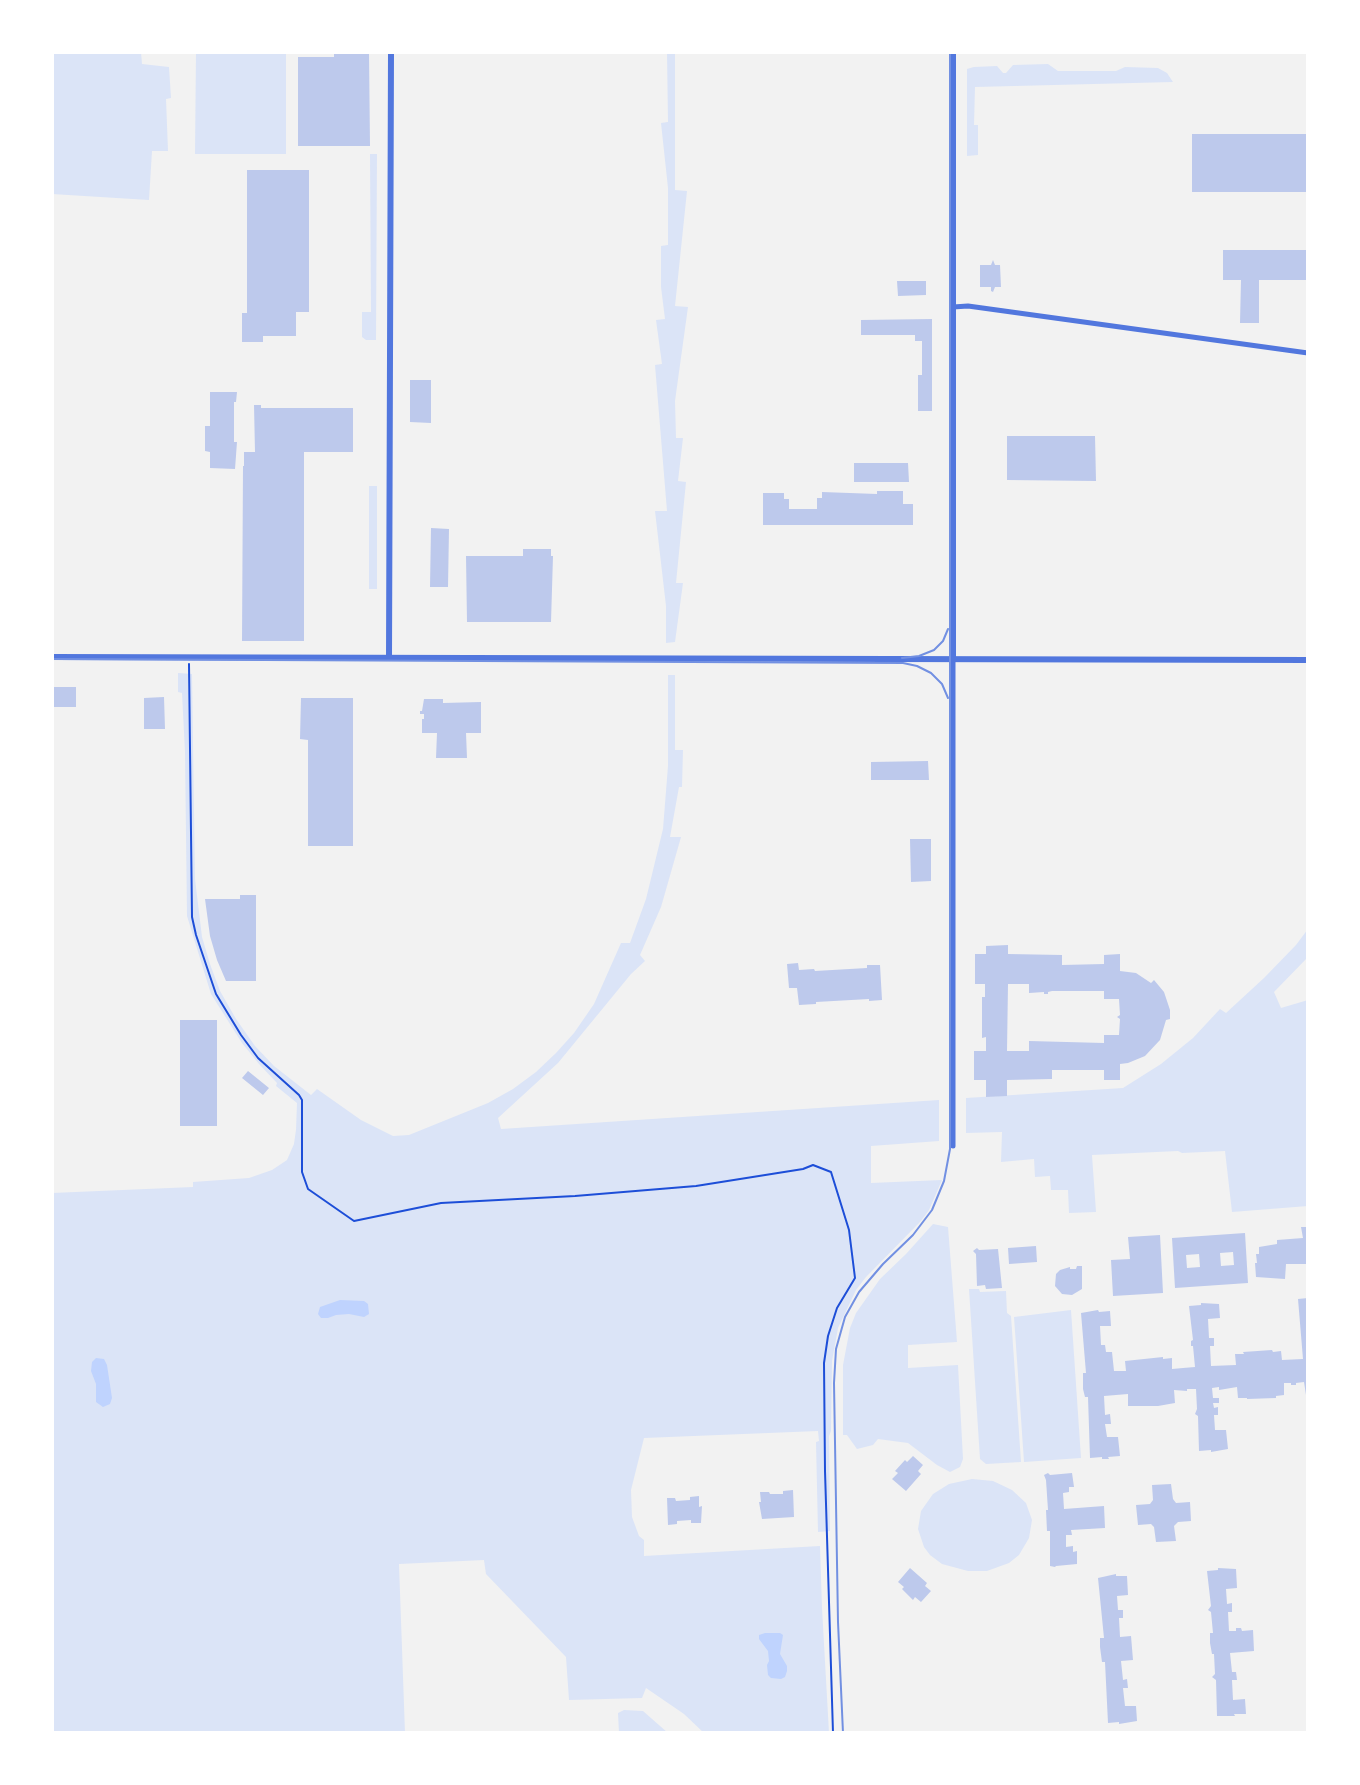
<!DOCTYPE html>
<style>
body{margin:0}
#map{position:relative;width:1360px;height:1785px;overflow:hidden;background:#f2f2f2;font-family:"Open Sans",sans-serif}
canvas{display:block}
.frame{position:absolute;inset:0;border:54px solid #fff;pointer-events:none}
</style>
<div id="map">
<canvas width="1360" height="1785"></canvas>
<div class="frame"></div>
</div>
<script>
const g = document.querySelector('canvas').getContext('2d');
g.lineJoin = 'round';
function fillPath(path, color) { g.fillStyle = color; g.fill(path, 'evenodd'); }
const poly = rows => new Path2D(rows.map(r => 'M' + r).join(''));
function strokePath(path, color, width, dash) { g.strokeStyle = color; g.lineWidth = width; g.lineCap = dash ? 'butt' : 'round'; g.setLineDash(dash || []); g.stroke(path); }
fillPath(poly([
 [52,52,141,52,142,64,169,67,171,98,166,99,168,151,152,151,149,200,52,194],
 [196,52,286,52,286,154,195,154],
 [667,52,675,52,675,190,687,191,675,306,688,307,675,401,676,438,683,438,678,481,686,482,676,583,683,583,675,642,666,643,666,606,655,511,667,511,655,365,662,364,656,320,665,319,661,287,661,246,668,245,668,188,661,123,668,122],
 [1048,64,1058,71,1116,71,1125,67,1158,68,1167,73,1173,82,975,87,974,125,978,125,978,155,967,156,967,69,974,67,997,66,1003,73,1006,73,1013,65],
 [370,154,377,154,376,340,366,340,362,337,362,312,371,312],
 [369,486,377,486,377,589,369,589],
 [178,673,192,674,195,879,202,937,210,964,220,991,236,1019,255,1046,274,1066,311,1095,317,1089,361,1120,393,1136,409,1135,488,1103,513,1089,536,1072,556,1053,574,1033,594,1004,621,943,630,943,646,899,663,829,668,766,668,675,675,675,675,750,683,750,682,787,679,787,670,837,681,837,661,907,640,955,645,961,631,974,558,1063,498,1118,501,1129,939,1100,939,1141,871,1146,871,1183,942,1180,929,1210,920,1222,866,1277,856,1290,838,1328,832,1361,831,1431,829,1436,830,1531,818,1532,816,1442,819,1441,818,1431,644,1438,631,1490,632,1517,639,1536,644,1540,644,1556,820,1546,822,1608,829,1733,704,1733,684,1714,646,1688,642,1698,569,1700,566,1657,486,1574,484,1560,399,1564,405,1733,52,1733,52,1193,193,1187,193,1182,249,1178,272,1170,287,1160,294,1144,296,1130,297,1103,276,1086,277,1083,259,1064,242,1043,211,994,187,916,185,752,182,693,178,692],
 [1308,929,1308,957,1274,992,1281,1008,1308,1000,1308,1206,1232,1212,1225,1151,1182,1153,1178,1151,1092,1155,1096,1212,1069,1213,1068,1190,1051,1190,1050,1176,1035,1177,1034,1159,1001,1162,1002,1132,966,1133,966,1098,1123,1088,1161,1064,1193,1038,1220,1009,1226,1013,1264,978,1296,945],
 [933,1224,948,1227,957,1342,908,1345,908,1368,958,1365,963,1459,960,1467,950,1472,937,1465,908,1443,878,1439,873,1445,857,1449,847,1435,843,1435,843,1365,850,1328,856,1313,880,1279,906,1254],
 [969,1289,979,1289,980,1292,1006,1291,1007,1313,1011,1316,1021,1462,986,1464,980,1459],
 [1071,1310,1081,1458,1024,1462,1014,1317],
 [972,1479,993,1481,1012,1490,1026,1503,1032,1520,1029,1538,1019,1555,1009,1563,987,1571,968,1571,942,1564,930,1555,924,1547,918,1529,921,1511,933,1494,949,1484],
 [624,1710,643,1711,668,1733,619,1733,618,1713]
]), '#dbe4f7');
fillPath(poly([
 [340,1300,364,1301,368,1304,369,1314,364,1317,349,1314,336,1315,328,1318,321,1318,318,1314,320,1307],
 [96,1358,104,1359,107,1365,112,1398,110,1404,103,1407,96,1402,96,1384,91,1371,92,1362],
 [765,1633,780,1633,783,1635,780,1654,787,1666,787,1671,785,1677,781,1679,771,1678,768,1675,767,1665,769,1661,768,1651,759,1639,759,1635]
]), '#bfd3fe');
fillPath(poly([
 [334,52,369,52,370,146,298,146,298,57,334,57],
 [1192,134,1308,134,1308,192,1192,192],
 [247,170,309,170,309,312,296,312,296,336,263,336,263,342,242,342,242,313,247,313],
 [1223,250,1308,250,1308,280,1259,280,1259,323,1240,323,1241,280,1223,280],
 [993,260,995,265,1000,265,1001,287,995,287,993,292,991,291,991,287,980,287,980,265,991,265],
 [897,281,926,281,926,295,898,296],
 [932,319,932,411,918,411,918,375,922,375,922,341,915,341,915,335,861,335,861,320],
 [410,380,431,380,431,423,410,422],
 [210,392,237,392,236,402,234,402,234,442,237,442,235,469,210,468,210,452,205,451,205,426,210,426],
 [254,405,261,405,261,408,353,408,353,452,304,452,304,641,242,641,243,466,244,466,244,452,255,452],
 [1007,436,1095,436,1096,481,1007,480],
 [854,463,908,463,909,482,854,482],
 [877,491,903,491,903,504,913,504,913,525,763,525,763,493,784,493,784,499,789,499,789,509,817,509,817,498,822,498,822,492,877,494],
 [431,528,449,529,448,587,430,587],
 [523,549,551,549,551,556,553,556,551,622,467,622,466,556,523,556],
 [52,687,76,687,76,707,52,707],
 [164,697,165,729,144,729,144,698],
 [301,698,353,698,353,846,308,846,308,740,300,739],
 [424,699,443,699,443,703,481,702,481,733,466,733,467,758,436,758,437,733,422,733,422,719,424,719,424,714,420,714,420,711,422,711],
 [928,761,929,780,871,780,871,762],
 [910,839,931,839,931,881,911,882],
 [240,895,256,895,256,981,226,981,217,960,210,936,205,899,240,899],
 [1008,945,1008,954,1062,955,1062,965,1104,964,1104,955,1120,954,1120,971,1136,973,1151,983,1154,980,1164,992,1170,1010,1170,1019,1166,1020,1160,1040,1145,1056,1128,1063,1120,1064,1120,1080,1104,1080,1104,1070,1052,1070,1052,1079,1007,1080,1007,1096,986,1097,986,1080,974,1080,974,1051,986,1051,986,1037,982,1038,982,997,985,997,985,984,975,984,975,954,986,954,986,946],
 [1008,984,1029,984,1029,993,1044,992,1044,994,1048,994,1048,992,1052,991,1104,991,1104,999,1119,999,1120,1015,1117,1017,1120,1019,1119,1035,1104,1035,1104,1043,1029,1041,1029,1051,1007,1051],
 [798,963,799,970,814,969,815,971,867,968,867,965,880,965,882,1000,869,1001,869,999,816,1002,816,1004,799,1005,797,988,789,988,787,964],
 [180,1020,217,1020,217,1126,180,1126],
 [248,1071,269,1088,263,1095,242,1078],
 [1301,1227,1308,1227,1308,1264,1286,1264,1285,1279,1256,1277,1255,1263,1257,1263,1256,1254,1259,1254,1259,1247,1277,1244,1277,1240,1303,1238],
 [1245,1233,1248,1283,1175,1288,1172,1238],
 [1233,1252,1234,1265,1221,1266,1220,1253],
 [1199,1254,1200,1267,1187,1268,1186,1255],
 [1160,1235,1163,1293,1113,1296,1111,1260,1130,1259,1128,1237],
 [1036,1246,1037,1262,1009,1264,1008,1248],
 [977,1248,979,1250,998,1249,1002,1288,986,1289,985,1285,977,1286,976,1254,973,1251],
 [1077,1266,1082,1266,1082,1289,1072,1295,1062,1294,1055,1286,1056,1274,1060,1270,1070,1267,1070,1269,1076,1269],
 [1308,1298,1308,1395,1306,1395,1304,1382,1296,1383,1296,1385,1291,1385,1291,1383,1284,1383,1284,1395,1276,1396,1276,1398,1247,1399,1247,1398,1238,1398,1237,1387,1219,1390,1219,1387,1212,1388,1213,1398,1219,1398,1219,1403,1213,1403,1214,1408,1218,1407,1218,1415,1214,1415,1215,1430,1226,1430,1228,1449,1211,1452,1211,1450,1199,1451,1198,1416,1195,1414,1197,1409,1196,1389,1187,1389,1187,1391,1174,1390,1175,1403,1158,1406,1128,1406,1128,1394,1104,1396,1105,1415,1110,1414,1111,1424,1105,1424,1107,1437,1118,1437,1120,1456,1108,1457,1109,1459,1102,1459,1102,1457,1090,1458,1088,1397,1085,1397,1083,1389,1083,1373,1086,1373,1081,1313,1098,1310,1099,1312,1110,1311,1111,1326,1100,1326,1101,1345,1105,1345,1106,1352,1112,1352,1114,1371,1126,1371,1125,1361,1163,1357,1163,1359,1172,1358,1172,1369,1183,1368,1195,1367,1193,1346,1191,1346,1191,1341,1193,1340,1189,1306,1201,1305,1201,1303,1219,1304,1220,1318,1208,1319,1209,1338,1214,1338,1214,1346,1210,1346,1211,1366,1236,1365,1235,1354,1244,1354,1243,1352,1272,1350,1273,1352,1281,1351,1282,1360,1303,1359,1298,1299],
 [913,1456,923,1465,918,1471,921,1474,906,1491,892,1479,898,1473,895,1471,905,1460,907,1462],
 [1048,1473,1050,1475,1072,1473,1074,1487,1069,1487,1069,1492,1063,1493,1064,1509,1104,1506,1105,1528,1071,1530,1072,1535,1066,1535,1066,1547,1073,1546,1073,1552,1077,1551,1077,1564,1056,1566,1055,1567,1050,1566,1050,1531,1047,1531,1046,1510,1048,1510,1046,1480,1044,1475],
 [1171,1484,1173,1499,1176,1503,1190,1502,1191,1521,1178,1522,1174,1526,1176,1541,1156,1542,1154,1527,1151,1524,1138,1525,1136,1505,1150,1504,1153,1500,1152,1485],
 [793,1490,794,1517,762,1519,759,1502,761,1502,760,1492,769,1492,770,1494,783,1494,783,1491],
 [699,1496,699,1507,702,1506,701,1523,691,1523,691,1520,677,1521,677,1524,668,1525,667,1498,675,1498,676,1501,690,1500,690,1497],
 [910,1568,927,1583,925,1586,931,1591,921,1602,915,1597,913,1600,902,1589,904,1587,898,1582],
 [1218,1568,1236,1569,1237,1588,1226,1589,1227,1604,1232,1603,1232,1612,1228,1612,1229,1631,1236,1631,1236,1628,1241,1628,1242,1631,1253,1630,1254,1651,1230,1653,1232,1672,1236,1672,1237,1680,1232,1680,1233,1700,1245,1699,1246,1714,1234,1714,1235,1716,1217,1716,1216,1680,1212,1677,1215,1674,1214,1654,1212,1654,1210,1643,1210,1633,1213,1633,1211,1612,1208,1610,1211,1606,1207,1571,1218,1570],
 [1116,1574,1116,1576,1127,1576,1128,1595,1117,1596,1118,1610,1123,1610,1123,1618,1119,1618,1120,1637,1131,1636,1133,1660,1121,1661,1123,1680,1127,1679,1128,1688,1123,1688,1125,1706,1136,1706,1137,1721,1119,1724,1119,1722,1108,1723,1105,1662,1102,1662,1100,1647,1100,1638,1104,1638,1098,1578]
]), '#bdc9ec');
strokePath(poly([
 [189,664,192,917,196,935,216,994,241,1035,258,1058,299,1095,302,1100,302,1172,308,1189,354,1221,441,1203,575,1196,696,1186,803,1169,813,1165,831,1172,849,1230,855,1278,837,1308,828,1336,824,1363,825,1471,833,1733]
]), '#1d4ed8', 2);
strokePath(poly([
 [953,307,968,306,1308,353],
 [953,1146,953,660]
]), '#5277de', 5);
strokePath(poly([
 [52,657,1308,660],
 [389,658,391,52],
 [953,660,953,52]
]), '#5277de', 6);
strokePath(poly([
 [902,658,919,656,934,650,943,641,948,629],
 [52,659,903,663,917,666,931,673,942,684,948,698],
 [843,1733,838,1622,834,1383,836,1349,845,1317,859,1292,883,1264,913,1235,932,1210,944,1181,950,1149,950,52]
]), '#7290e2', 2);
</script>
